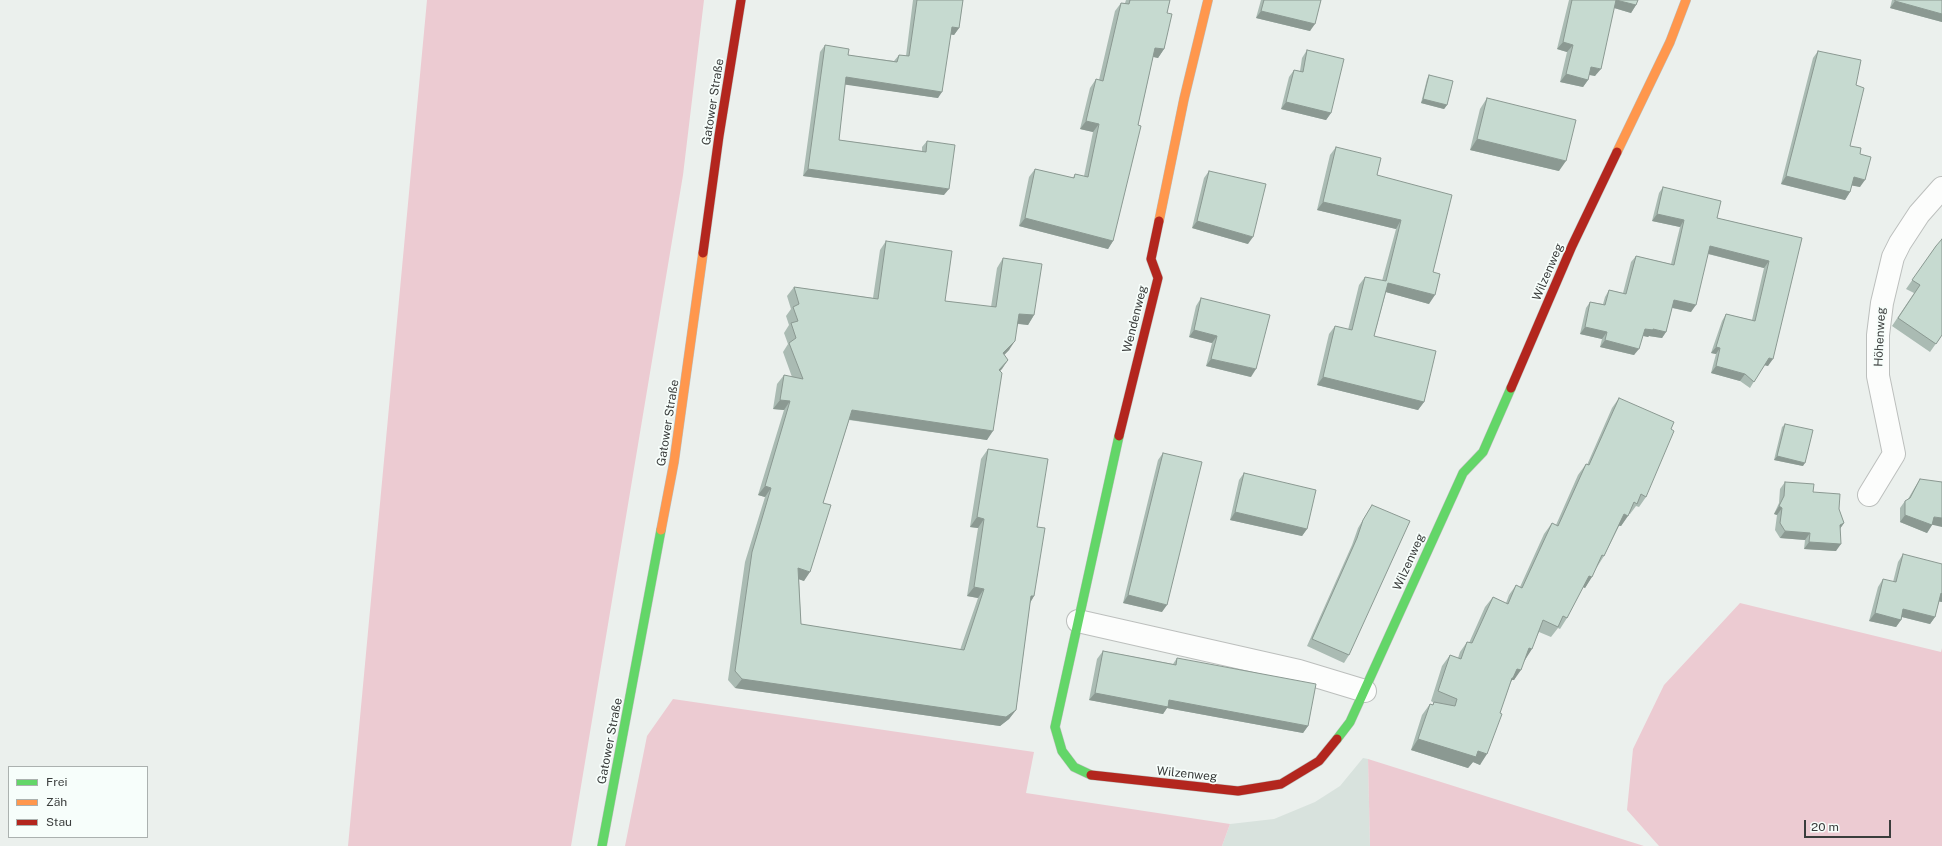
<!DOCTYPE html>
<meta charset="utf-8">
<style>
body{margin:0}
#map{position:relative;width:1942px;height:846px;overflow:hidden;background:#ebf0ed;font-family:"Public Sans",sans-serif}
canvas{display:block}
.legend{position:absolute;left:8px;top:766px;width:140px;height:72px;box-sizing:border-box;background:#f7fefb;border:1px solid #abb1af;margin:0;padding:5px 7px;list-style:none;font-size:12px;color:#3a3d3c}
.legend li{display:flex;align-items:center;gap:8px;height:20px}
.legend b{width:20px;border:1px solid #abb1af}
.scale{position:absolute;left:1804px;top:820px;width:87px;height:18px;box-sizing:border-box;border:2px solid #3a3d3c;border-top:0;padding-left:5px;font-size:12px;line-height:14px;white-space:nowrap;color:#3a3d3c;-webkit-text-stroke:3px #f7fefb;paint-order:stroke}
</style>
<div id="map">
<canvas width="1942" height="846"></canvas>
<ul class="legend">
<li><b style="height:5px;background:#63d668"></b>Frei</li>
<li><b style="height:5px;background:#ff974d"></b>Zäh</li>
<li><b style="height:5px;background:#b3261e"></b>Stau</li>
</ul>
<div class="scale">20 m</div>
</div>
<script>
const g = document.querySelector('canvas').getContext('2d');
g.lineJoin = 'round';
function fillPath(path, color) { g.fillStyle = color; g.fill(path, 'evenodd'); }
const poly = rows => new Path2D(rows.map(r => 'M' + r).join(''));
function strokePath(path, color, width, dash) { g.strokeStyle = color; g.lineWidth = width; g.lineCap = dash ? 'butt' : 'round'; g.setLineDash(dash || []); g.stroke(path); }
function label(font, color, halo, rows, align = 'center') {
  g.font = font + ' "Public Sans",sans-serif'; g.lineWidth = 3.5; g.setLineDash([]); g.textBaseline = 'middle'; g.strokeStyle = halo; g.fillStyle = color; for (const [text, x, y, turn = 0] of rows) {
    g.save(); g.translate(x, y); g.rotate((+turn || 0) * Math.PI / 180); g.textAlign = isNaN(turn) ? turn : align; if (halo) g.strokeText(text, 0, 0); g.fillText(text, 0, 0); g.restore();
  }
}
fillPath(poly([
 [1363,758,1368,759,1370,846,1222,846,1230,824,1274,819,1315,802,1340,786]
]), '#d8e2dd');
fillPath(poly([
 [427,0,704,0,683,175,571,846,348,846],
 [1740,603,1941,652,1942,648,1942,846,1659,846,1627,810,1633,749,1664,685],
 [673,699,1034,752,1026,793,1230,824,1222,846,625,846,647,736],
 [1368,759,1644,846,1370,846]
]), '#eccbd2');
const street = poly([
 [1869,495,1894,454,1878,376,1878,335,1882,303,1893,257,1900,243,1919,214,1942,188],
 [1078,621,1299,671,1365,691]
]);
const fast = poly([
 [1337,739,1350,722,1463,473,1483,452,1511,388],
 [1091,775,1074,767,1062,751,1055,727,1119,436],
 [602,846,661,530]
]);
const slow = poly([
 [1617,152,1670,42,1686,0],
 [1159,221,1184,99,1208,0],
 [661,530,674,462,703,253]
]);
const jam = poly([
 [703,253,719,136,741,0],
 [1511,388,1572,246,1617,152],
 [1119,436,1158,278,1151,259,1159,221],
 [1091,775,1238,791,1281,784,1319,761,1337,739]
]);
strokePath(street, '#bcbfbd', 24);
strokePath(fast, '#bcbfbd', 10);
strokePath(slow, '#bcbfbd', 10);
strokePath(jam, '#bcbfbd', 10);
strokePath(street, '#fcfdfc', 22);
strokePath(fast, '#63d668', 9);
strokePath(slow, '#ff974d', 9);
strokePath(jam, '#b3261e', 9);
fillPath(poly([
 [913,0,963,0,959,28,954,35,951,34,938,98,845,84,839,140,922,151,922,147,927,141,944,195,803,176,820,52,825,45,848,55,894,61,899,55,906,56],
 [1126,0,1170,0,1167,13,1164,49,1158,58,1153,57,1138,125,1113,241,1108,249,1019,226,1029,177,1035,169,1073,178,1075,174,1084,176,1093,132,1080,129,1090,88,1096,79,1099,80,1115,11,1121,3,1125,3],
 [1261,0,1321,0,1310,31,1256,18],
 [1569,0,1638,0,1636,5,1631,13,1614,8,1595,76,1589,75,1588,80,1583,87,1560,82,1567,52,1557,49],
 [1892,0,1942,0,1942,22,1890,8],
 [1307,50,1331,113,1326,120,1281,109,1289,77,1294,70,1300,71,1302,58],
 [1818,51,1856,85,1850,146,1860,154,1860,187,1852,185,1850,192,1845,200,1781,184,1813,58],
 [1429,75,1447,105,1444,109,1421,103,1427,79],
 [1487,98,1559,171,1470,150,1480,109],
 [1336,147,1377,175,1433,272,1429,304,1386,292,1374,336,1424,402,1418,410,1317,385,1329,334,1335,326,1348,330,1359,285,1365,277,1382,281,1396,229,1317,210,1330,155],
 [1209,171,1248,244,1192,228,1204,178],
 [1663,187,1717,218,1802,238,1768,366,1764,365,1750,388,1740,381,1711,373,1716,354,1711,353,1722,321,1726,314,1752,320,1764,268,1708,254,1691,312,1672,308,1666,332,1662,338,1649,336,1648,337,1643,336,1634,355,1600,347,1602,339,1580,334,1586,308,1590,302,1603,304,1605,297,1609,290,1623,293,1631,262,1636,256,1671,264,1680,227,1652,221,1659,193],
 [886,241,945,301,991,307,997,268,1003,258,1034,315,1028,325,1018,324,1009,350,1004,355,1008,360,1000,371,987,440,849,420,823,503,804,581,799,579,801,624,960,650,978,598,967,596,978,528,970,527,981,459,988,449,1037,527,1034,596,1030,603,1016,710,1009,719,1000,726,735,688,728,680,745,562,765,497,758,495,784,410,773,409,777,384,784,375,792,377,783,352,788,344,784,333,789,325,786,316,791,309,787,296,794,287,873,298,880,250],
 [1936,246,1942,335,1930,352,1892,326,1914,293,1906,289],
 [1201,298,1251,377,1206,366,1212,343,1189,337,1196,306],
 [1619,398,1646,497,1639,507,1636,506,1630,514,1629,514,1621,526,1619,526,1604,556,1597,567,1585,588,1583,587,1567,618,1560,629,1558,628,1551,637,1539,632,1525,660,1514,680,1512,680,1511,682,1480,765,1473,762,1468,768,1411,750,1422,715,1430,704,1432,705,1434,703,1431,701,1442,666,1450,655,1458,658,1460,652,1467,642,1469,643,1485,607,1493,597,1506,603,1509,595,1516,585,1520,587,1544,534,1552,523,1556,525,1578,475,1586,464,1587,465,1612,408],
 [1785,424,1803,466,1774,460,1782,427],
 [1163,453,1162,612,1123,603,1158,460],
 [1244,473,1307,529,1302,536,1230,520,1239,480],
 [1920,479,1932,525,1927,533,1900,522,1900,508,1905,501,1908,499,1915,487],
 [1785,482,1813,492,1839,509,1844,523,1840,529,1836,551,1804,549,1805,540,1780,538,1775,530,1777,515,1774,514,1779,503,1780,489],
 [1372,505,1349,655,1344,663,1307,646,1352,545,1358,528],
 [1903,554,1942,602,1939,601,1935,617,1930,624,1902,617,1901,620,1896,627,1869,621,1878,587,1883,579,1893,582,1898,562],
 [1103,651,1173,664,1177,658,1308,726,1303,733,1167,708,1163,714,1089,700,1097,659]
]), '#aabbb3');
fillPath(poly([
 [1616,0,1636,5,1631,13,1611,7],
 [1895,1,1942,14,1942,22,1890,8],
 [1261,11,1315,24,1310,31,1256,18],
 [952,27,959,28,954,35,947,34],
 [1563,42,1573,45,1567,52,1557,49],
 [1155,48,1164,49,1158,58,1150,56],
 [1591,67,1601,69,1595,76,1586,74],
 [1566,74,1588,80,1583,87,1560,82],
 [846,77,942,92,938,98,841,84],
 [1423,99,1447,105,1444,109,1421,103],
 [1286,102,1331,113,1326,120,1281,109],
 [1086,121,1099,124,1093,132,1080,129],
 [1477,139,1566,161,1559,171,1470,150],
 [808,169,949,189,944,195,803,176],
 [1786,176,1850,192,1845,200,1781,184],
 [1854,177,1865,180,1860,187,1849,185],
 [1323,202,1401,220,1396,229,1317,210],
 [1657,214,1684,220,1680,227,1652,221],
 [1025,218,1113,241,1108,249,1019,226],
 [1197,221,1253,237,1248,244,1192,228],
 [1710,246,1769,261,1764,268,1705,253],
 [1388,283,1435,295,1429,304,1382,291],
 [1674,300,1696,305,1691,312,1669,307],
 [1019,314,1034,315,1028,325,1013,323],
 [1585,327,1607,332,1602,339,1580,334],
 [1645,329,1653,329,1666,332,1662,338,1649,336,1648,337,1640,335],
 [1194,330,1217,336,1212,343,1189,337],
 [1605,340,1639,349,1634,355,1600,347],
 [1015,341,1009,350,996,363,1003,353],
 [1716,347,1720,348,1716,354,1711,353],
 [1769,358,1773,359,1768,366,1764,365],
 [1211,359,1256,369,1251,377,1206,366],
 [1008,360,1002,369,992,379,999,370],
 [1716,366,1745,374,1740,381,1711,373],
 [1323,377,1424,402,1418,410,1317,385],
 [780,400,790,401,784,410,773,409],
 [852,410,993,431,987,440,845,419],
 [1777,456,1805,463,1803,466,1774,460],
 [765,486,771,488,765,497,758,495],
 [1779,506,1782,508,1777,515,1774,514],
 [1235,512,1307,529,1302,536,1230,520],
 [1624,514,1628,516,1621,526,1617,525],
 [1905,515,1932,525,1927,533,1900,522],
 [977,517,984,519,978,528,970,527],
 [1934,517,1942,518,1942,527,1929,524],
 [1844,523,1839,530,1840,525],
 [1785,531,1810,533,1805,540,1780,538],
 [1809,542,1841,544,1836,551,1804,549],
 [798,568,810,572,804,581,792,577],
 [1589,576,1592,577,1585,588,1581,586],
 [974,587,984,589,978,598,967,596],
 [1941,593,1942,594,1942,602,1936,601],
 [1128,595,1167,605,1162,612,1123,603],
 [1031,596,1034,596,1028,606],
 [1903,609,1935,617,1930,624,1898,616],
 [1875,613,1901,620,1896,627,1869,621],
 [1529,648,1532,649,1525,660,1522,658],
 [1517,669,1521,670,1514,680,1512,680,1506,689],
 [742,679,1016,710,1009,719,1000,726,735,688],
 [1095,693,1169,700,1308,726,1303,733,1167,708,1163,714,1089,700],
 [1418,739,1478,751,1487,754,1480,765,1473,762,1468,768,1411,750]
]), '#8b9992');
const building = poly([
 [917,0,963,0,959,28,952,27,942,92,846,77,839,140,926,152,927,141,955,145,949,189,808,169,825,45,849,49,848,55,897,62,899,55,909,56,917,0],
 [1130,0,1170,0,1167,13,1172,14,1164,49,1155,48,1138,125,1141,126,1113,241,1025,218,1035,169,1074,178,1075,174,1088,177,1099,124,1086,121,1096,79,1103,81,1121,3,1129,4,1130,0],
 [1264,0,1321,0,1315,24,1261,11,1264,0],
 [1572,0,1638,0,1636,5,1616,0,1601,69,1591,67,1588,80,1566,74,1573,45,1563,42,1572,0],
 [1895,0,1942,0,1942,14,1895,1,1895,0],
 [1307,50,1344,59,1331,113,1286,102,1294,70,1303,72,1307,50],
 [1818,51,1861,60,1856,85,1864,88,1850,146,1861,148,1860,154,1871,157,1865,180,1854,177,1850,192,1786,176,1818,51],
 [1429,75,1453,81,1447,105,1423,99,1429,75],
 [1487,98,1576,120,1566,161,1477,139,1487,98],
 [1336,147,1381,158,1377,175,1452,195,1433,272,1440,274,1435,295,1388,283,1374,336,1436,351,1424,402,1323,377,1335,326,1352,330,1365,277,1386,281,1401,220,1323,202,1336,147],
 [1209,171,1266,184,1253,237,1197,221,1209,171],
 [1663,187,1721,201,1717,218,1802,238,1773,359,1769,358,1754,382,1745,374,1716,366,1720,348,1716,347,1726,314,1755,321,1769,261,1710,246,1696,305,1674,300,1666,332,1653,329,1653,330,1645,329,1639,349,1605,340,1607,332,1585,327,1590,302,1605,305,1609,290,1626,294,1636,256,1674,265,1684,220,1657,214,1663,187],
 [1942,239,1942,335,1936,344,1898,318,1920,285,1912,280,1936,246,1942,239],
 [886,241,952,251,945,301,996,307,1003,258,1042,264,1034,315,1019,314,1015,341,1003,353,1008,360,999,370,1002,373,993,431,852,410,823,503,831,505,810,572,798,568,801,624,964,650,984,589,974,587,984,519,977,517,988,449,1048,459,1037,527,1045,528,1034,596,1031,596,1016,710,1006,717,742,679,735,671,752,552,771,488,765,486,790,401,780,400,784,375,803,379,789,343,796,338,791,323,798,321,793,307,799,304,794,287,878,299,886,241],
 [1201,298,1270,315,1256,369,1211,359,1217,336,1194,330,1201,298],
 [1619,398,1674,422,1671,429,1674,431,1646,497,1641,494,1637,504,1634,502,1628,516,1624,514,1604,556,1602,555,1592,577,1589,576,1567,618,1563,616,1558,627,1543,620,1532,649,1529,648,1521,670,1517,669,1513,678,1512,678,1500,713,1502,714,1487,754,1478,751,1476,757,1418,739,1430,704,1433,705,1434,702,1455,706,1457,699,1438,691,1450,655,1461,659,1467,642,1472,643,1493,597,1508,604,1516,585,1522,588,1552,523,1558,526,1586,464,1589,465,1619,398],
 [1785,424,1813,430,1805,463,1777,456,1785,424],
 [1163,453,1202,462,1167,605,1128,595,1163,453],
 [1244,473,1316,490,1307,529,1235,512,1244,473],
 [1920,479,1942,482,1942,518,1934,517,1932,525,1905,515,1905,501,1910,498,1920,479],
 [1785,482,1814,484,1813,492,1840,494,1839,509,1844,523,1840,525,1841,544,1809,542,1810,533,1785,531,1780,523,1782,508,1779,506,1784,496,1785,482],
 [1372,505,1410,521,1349,655,1312,639,1357,538,1363,520,1372,505],
 [1903,554,1942,564,1942,594,1941,593,1935,617,1903,609,1901,620,1875,613,1883,579,1896,582,1903,554],
 [1103,651,1176,665,1177,658,1316,684,1308,726,1169,700,1168,707,1095,693,1103,651]
]);
fillPath(building, '#c6dad0');
strokePath(building, '#8b9992', 1);
label('12px', '#3a3d3c', '#f7fefb', [
 ["Gatower Straße",713,102,-81],
 ["Wilzenweg",1548,272,-67],
 ["Wendenweg",1135,319,-76],
 ["Höhenweg",1880,337,-87],
 ["Gatower Straße",668,423,-81],
 ["Wilzenweg",1409,562,-66],
 ["Gatower Straße",610,741,-79],
 ["Wilzenweg",1187,774,6]
]);
</script>
